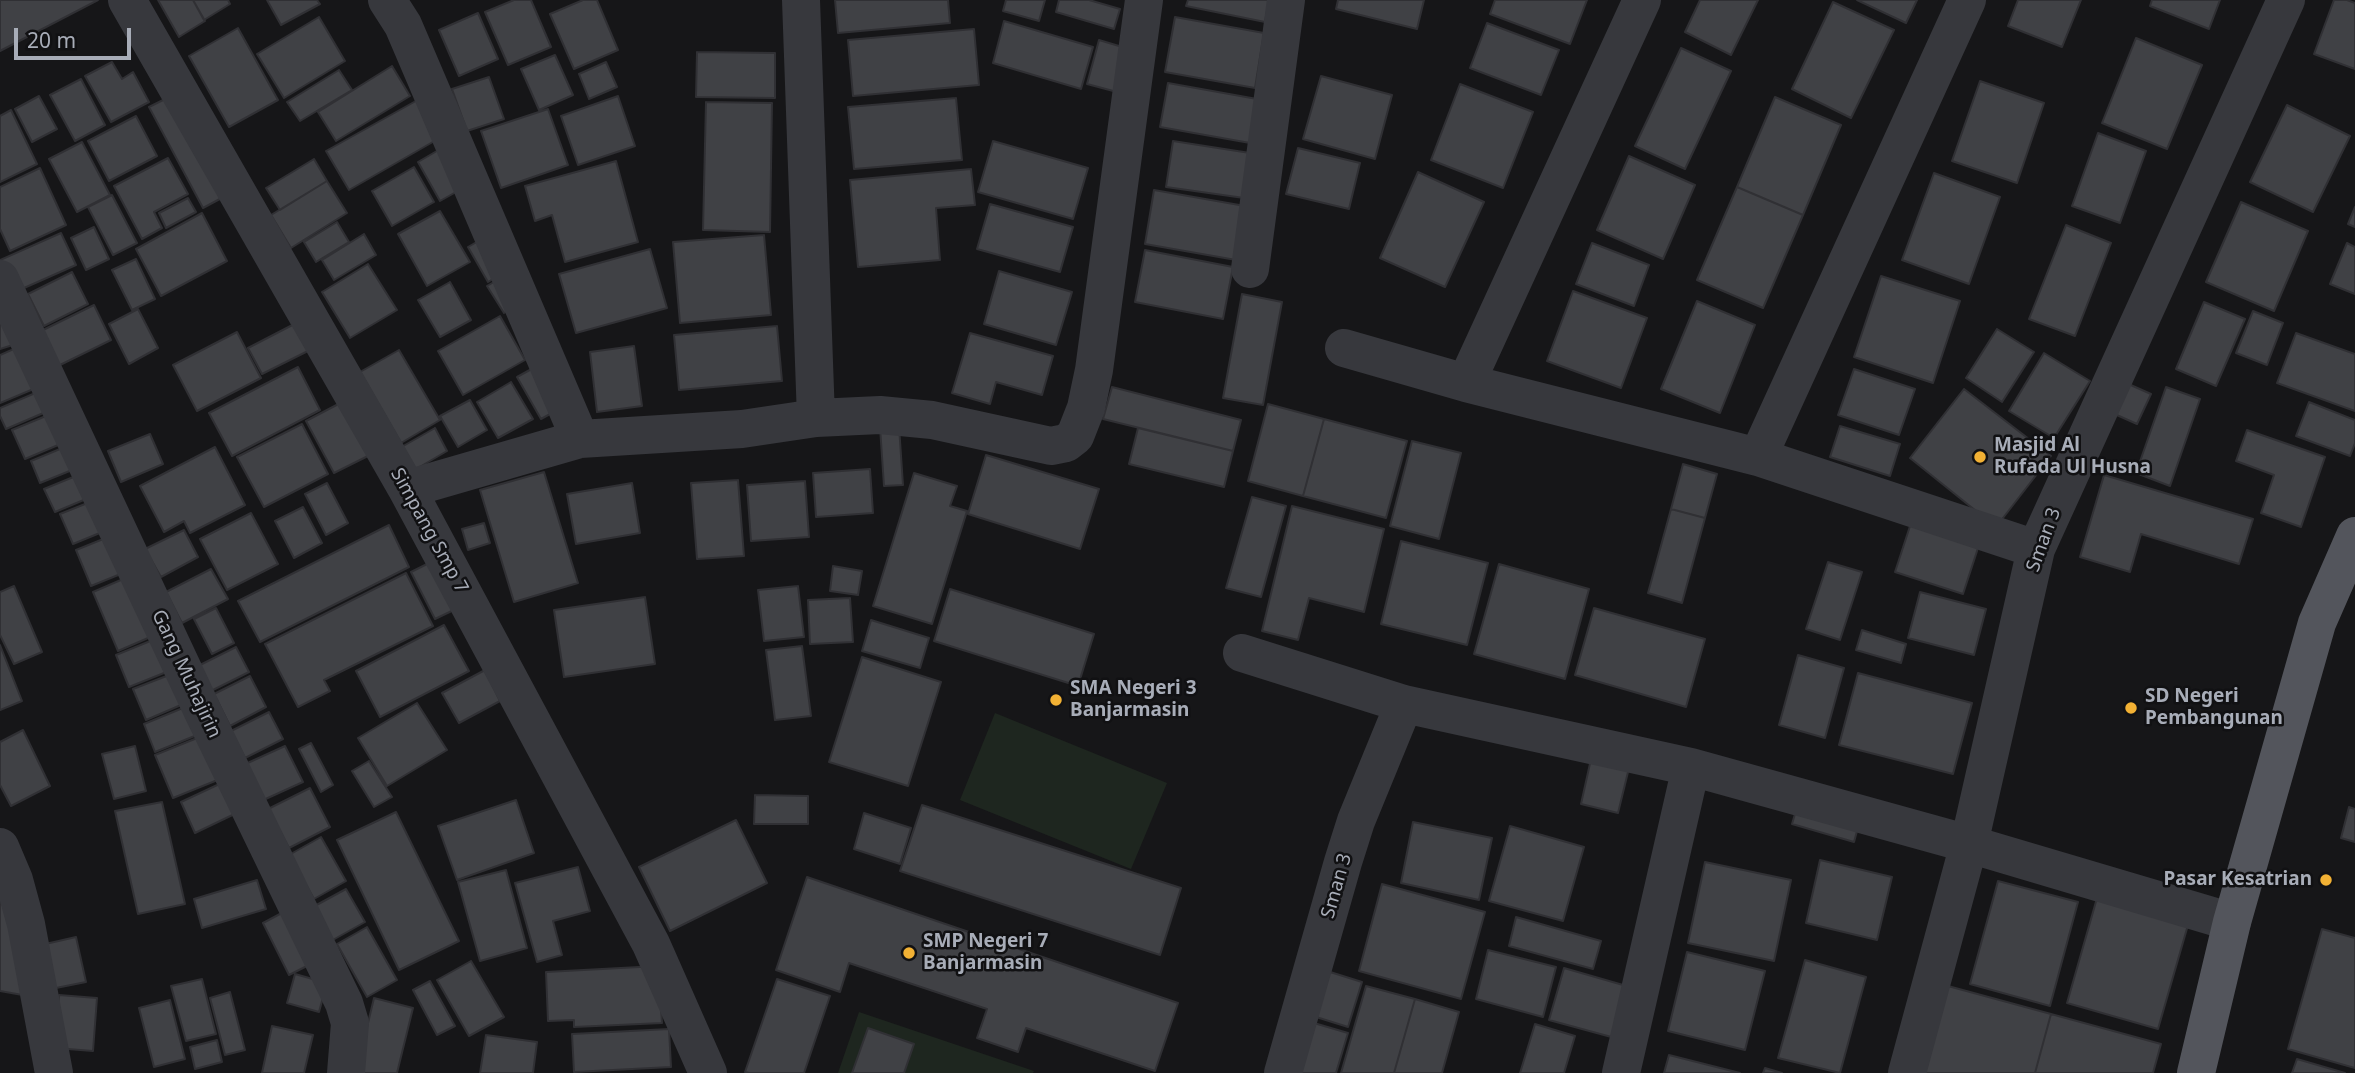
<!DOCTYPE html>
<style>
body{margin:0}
#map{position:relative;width:2355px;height:1073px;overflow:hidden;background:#161618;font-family:"Noto Sans",sans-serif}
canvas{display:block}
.scale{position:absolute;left:14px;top:28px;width:117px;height:32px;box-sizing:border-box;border:4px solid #a8adb8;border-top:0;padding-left:9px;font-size:21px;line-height:24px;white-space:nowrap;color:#a8adb8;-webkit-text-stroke:5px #111113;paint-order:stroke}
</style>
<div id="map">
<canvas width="2355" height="1073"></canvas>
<div class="scale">20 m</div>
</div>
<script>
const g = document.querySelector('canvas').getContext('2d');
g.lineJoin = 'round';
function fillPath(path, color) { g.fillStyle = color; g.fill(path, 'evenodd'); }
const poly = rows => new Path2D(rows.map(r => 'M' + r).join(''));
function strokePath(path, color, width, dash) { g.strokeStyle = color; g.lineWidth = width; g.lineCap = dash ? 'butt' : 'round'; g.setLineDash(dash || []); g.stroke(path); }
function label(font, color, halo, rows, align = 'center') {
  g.font = font + ' "Noto Sans",sans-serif'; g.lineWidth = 5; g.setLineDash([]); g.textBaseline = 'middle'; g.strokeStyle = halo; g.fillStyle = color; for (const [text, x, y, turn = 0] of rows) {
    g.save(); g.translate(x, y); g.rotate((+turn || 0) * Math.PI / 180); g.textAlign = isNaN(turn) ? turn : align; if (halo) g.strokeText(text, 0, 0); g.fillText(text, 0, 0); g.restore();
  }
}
fillPath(poly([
 [995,713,1167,783,1131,869,960,800],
 [859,1012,1034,1071,1033,1073,838,1073]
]), '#1e261f');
const building = poly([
 [0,0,98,0,0,51,0,0],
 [158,0,193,0,205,21,179,37,158,0],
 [193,0,228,0,230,4,204,20,193,0],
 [267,0,317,0,320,4,281,25,267,0],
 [514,0,531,0,551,47,508,65,485,12,514,0],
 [583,0,597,0,618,50,574,69,550,14,583,0],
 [835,0,948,0,950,23,838,33,835,0],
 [1006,0,1045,0,1039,21,1003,11,1006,0],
 [1059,0,1089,0,1120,9,1114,29,1056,12,1059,0],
 [1188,0,1269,0,1265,22,1186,6,1188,0],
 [1338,0,1424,0,1417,29,1336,9,1338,0],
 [1495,0,1587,0,1570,44,1490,14,1495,0],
 [1700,0,1758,0,1731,55,1685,32,1700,0],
 [1857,0,1917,0,1906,23,1857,0],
 [2018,0,2081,0,2062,47,2008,26,2018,0],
 [2152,0,2220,0,2209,29,2150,6,2152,0],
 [2334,0,2347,0,2355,3,2355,69,2314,54,2334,0],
 [1833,2,1894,30,1851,118,1792,89,1833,2],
 [478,13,498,59,459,76,439,30,478,13],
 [319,17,345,61,284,98,257,54,319,17],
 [1175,17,1264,33,1255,88,1165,72,1175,17],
 [1004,21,1093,47,1081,89,993,63,1004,21],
 [1487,23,1559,50,1541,95,1470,68,1487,23],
 [238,28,278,100,229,127,189,56,238,28],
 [974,29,979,85,853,96,848,40,974,29],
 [2136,38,2202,65,2167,149,2102,123,2136,38],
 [1099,40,1129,49,1117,92,1087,84,1099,40],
 [1681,48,1731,71,1685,169,1635,146,1681,48],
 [697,52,775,53,775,98,696,97,697,52],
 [555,55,573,95,539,110,521,69,555,55],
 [112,62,122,79,133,72,149,102,111,122,85,76,112,62],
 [606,62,617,87,589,99,579,74,606,62],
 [392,66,410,96,336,141,318,112,392,66],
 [339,70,352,90,300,121,287,102,339,70],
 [1321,76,1392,95,1375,159,1303,139,1321,76],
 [489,77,504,119,467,131,452,89,489,77],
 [81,79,105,125,75,141,50,95,81,79],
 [1980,81,2044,103,2017,183,1952,161,1980,81],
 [1168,83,1257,99,1250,143,1160,127,1168,83],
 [1460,84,1533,112,1503,188,1431,160,1460,84],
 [177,93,231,193,203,208,149,107,177,93],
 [39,96,57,129,32,142,15,109,39,96],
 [618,96,635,146,578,165,561,116,618,96],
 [423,97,445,135,349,190,326,151,423,97],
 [1775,97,1841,125,1803,215,1737,187,1775,97],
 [956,98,962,160,854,169,848,107,956,98],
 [706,102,772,103,770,232,703,230,706,102],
 [2287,105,2350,136,2313,212,2250,182,2287,105],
 [548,109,568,165,501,188,481,131,548,109],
 [11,110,37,164,0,182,0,116,11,110],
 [136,116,157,156,109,181,88,141,136,116],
 [2098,133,2146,151,2120,223,2072,206,2098,133],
 [993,141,1088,168,1073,219,978,192,993,141],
 [1173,141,1250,153,1244,198,1166,187,1173,141],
 [82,142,110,195,77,212,49,159,82,142],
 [442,148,465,187,440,201,418,162,442,148],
 [1298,148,1360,163,1349,209,1286,194,1298,148],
 [1629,156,1695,185,1663,259,1597,230,1629,156],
 [168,158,188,194,154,212,162,228,142,239,114,186,168,158],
 [314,159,327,181,280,210,266,188,314,159],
 [616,161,638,242,565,262,552,215,535,221,525,186,616,161],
 [414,167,434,202,392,226,372,191,414,167],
 [40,168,66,225,10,251,0,229,0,187,40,168],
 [971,169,975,205,936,208,940,260,858,267,850,180,971,169],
 [1418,172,1484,202,1445,287,1380,258,1418,172],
 [1934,173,2000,197,1969,284,1902,260,1934,173],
 [327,181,347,213,291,248,271,215,327,181],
 [1737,187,1803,215,1763,308,1697,280,1737,187],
 [1154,190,1245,206,1236,260,1145,244,1154,190],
 [112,195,137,243,113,255,88,207,112,195],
 [188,198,196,212,166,228,159,213,188,198],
 [2241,202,2308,231,2274,311,2206,282,2241,202],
 [990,204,1073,227,1060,272,977,249,990,204],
 [2355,207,2355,227,2348,224,2355,207],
 [440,211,470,262,427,286,398,234,440,211],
 [202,213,227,261,161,296,136,249,202,213],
 [337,222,349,242,316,262,304,242,337,222],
 [2066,225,2111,243,2075,336,2029,319,2066,225],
 [94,227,109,259,86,270,71,238,94,227],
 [61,233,76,265,15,292,0,260,61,233],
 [364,234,376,255,334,280,322,260,364,234],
 [764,235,771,315,680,323,673,242,764,235],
 [487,236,507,271,488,282,468,247,487,236],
 [1592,243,1649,265,1634,306,1576,284,1592,243],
 [2347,243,2355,247,2355,294,2330,284,2347,243],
 [650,249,667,308,576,333,559,274,650,249],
 [1145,250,1233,267,1223,319,1135,302,1145,250],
 [136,259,155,299,132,310,112,270,136,259],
 [368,264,397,310,350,338,322,292,368,264],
 [999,271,1072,292,1056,345,984,324,999,271],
 [72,272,88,304,44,326,28,294,72,272],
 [504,276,520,304,504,313,487,286,504,276],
 [1881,276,1960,301,1933,383,1854,357,1881,276],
 [450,282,471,320,440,337,418,300,450,282],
 [1573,291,1647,318,1621,388,1547,361,1573,291],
 [1242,294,1282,302,1263,405,1223,398,1242,294],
 [1697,301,1755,325,1720,413,1661,389,1697,301],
 [2204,302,2245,319,2216,386,2176,369,2204,302],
 [94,305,111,340,58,366,41,331,94,305],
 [138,309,158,348,129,364,109,324,138,309],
 [2253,311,2283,323,2267,365,2236,353,2253,311],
 [0,316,16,344,0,349,0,316],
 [500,316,525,360,463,395,438,351,500,316],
 [302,320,316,347,262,374,248,348,302,320],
 [777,326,782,381,679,390,674,335,777,326],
 [1997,329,2034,352,2002,402,1966,378,1997,329],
 [237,332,261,378,197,411,173,365,237,332],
 [970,333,1053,356,1042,395,996,382,990,404,952,393,970,333],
 [2296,333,2355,354,2355,411,2277,383,2296,333],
 [25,344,43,385,0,403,0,355,25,344],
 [634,346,642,406,597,412,590,352,634,346],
 [399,350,440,420,401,443,360,372,399,350],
 [2044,353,2090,381,2054,438,2009,411,2044,353],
 [537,366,561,408,541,419,517,377,537,366],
 [298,367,320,410,232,456,209,413,298,367],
 [1854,369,1915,389,1899,435,1838,415,1854,369],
 [511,382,533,419,498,438,477,402,511,382],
 [2124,382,2151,394,2137,424,2110,412,2124,382],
 [1112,387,1241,420,1233,451,1103,419,1112,387],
 [2166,387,2200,399,2170,486,2136,473,2166,387],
 [47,388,55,408,6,429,0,416,0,408,47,388],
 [1964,389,2051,456,1996,527,1910,458,1964,389],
 [346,400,374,453,334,473,306,421,346,400],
 [470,400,487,430,458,447,440,416,470,400],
 [2309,402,2355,420,2355,443,2350,456,2296,436,2309,402],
 [1268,404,1324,419,1303,496,1248,481,1268,404],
 [58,411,70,440,25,459,12,430,58,411],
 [1324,419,1407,441,1386,518,1303,496,1324,419],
 [302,424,328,474,264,507,237,457,302,424],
 [899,426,903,485,884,486,880,427,899,426],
 [1840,426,1900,444,1890,476,1830,457,1840,426],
 [435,428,447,451,411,472,398,449,435,428],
 [1138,428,1233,451,1224,487,1129,464,1138,428],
 [2247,430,2325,457,2301,527,2261,513,2274,475,2236,461,2247,430],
 [150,434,163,464,121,482,108,451,150,434],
 [1412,441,1461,453,1439,539,1390,526,1412,441],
 [72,444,82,466,40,483,31,461,72,444],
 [215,447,245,505,190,533,184,521,164,532,140,486,215,447],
 [986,455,1099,489,1080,549,968,514,986,455],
 [1683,464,1717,474,1705,518,1671,509,1683,464],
 [870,469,873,513,816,517,813,473,870,469],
 [88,471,98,494,55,512,44,489,88,471],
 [544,472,578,583,514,602,480,490,544,472],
 [914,473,957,486,950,506,967,511,932,624,873,606,914,473],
 [2104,475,2253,519,2239,564,2141,534,2130,572,2080,557,2104,475],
 [738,480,744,556,697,559,691,483,738,480],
 [805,481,809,537,751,541,747,485,805,481],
 [327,483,348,523,326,535,305,494,327,483],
 [632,483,640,533,576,544,567,494,632,483],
 [1252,497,1286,506,1261,597,1226,588,1252,497],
 [100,498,112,528,73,544,60,514,100,498],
 [1292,506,1384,529,1364,612,1309,598,1298,640,1262,631,1292,506],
 [303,507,322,543,294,558,275,521,303,507],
 [1671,509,1705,518,1682,603,1648,593,1671,509],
 [251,513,278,564,227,590,200,539,251,513],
 [484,523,490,543,468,550,462,529,484,523],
 [1911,523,1979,545,1963,594,1895,572,1911,523],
 [389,525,409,567,260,642,238,601,389,525],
 [184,530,198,557,161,577,145,549,184,530],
 [118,533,133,569,91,586,76,550,118,533],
 [1401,541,1488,563,1467,645,1381,624,1401,541],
 [433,561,458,608,435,619,411,572,433,561],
 [1828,562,1862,572,1840,640,1806,629,1828,562],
 [1499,564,1589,589,1565,679,1474,654,1499,564],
 [833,566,862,571,858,595,830,591,833,566],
 [211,569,228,599,182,623,166,592,211,569],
 [137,573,162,632,118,651,93,592,137,573],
 [406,573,433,626,324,680,330,691,298,707,265,644,406,573],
 [14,586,42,652,14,664,0,635,0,592,14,586],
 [798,586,804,637,764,641,758,590,798,586],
 [950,589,1094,634,1078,686,934,641,950,589],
 [1920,592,1986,609,1974,655,1908,638,1920,592],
 [645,597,655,664,564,677,554,610,645,597],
 [850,598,853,642,810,644,808,600,850,598],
 [216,608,234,643,212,654,194,619,216,608],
 [1594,608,1705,639,1686,707,1575,675,1594,608],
 [871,620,929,638,920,668,862,651,871,620],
 [444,625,469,671,380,717,356,671,444,625],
 [1862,630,1906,644,1901,663,1856,650,1862,630],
 [165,635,179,667,129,687,116,655,165,635],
 [0,645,22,701,0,710,0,645],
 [802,646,811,716,775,720,766,650,802,646],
 [236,647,249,672,209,692,196,667,236,647],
 [1798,655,1844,668,1825,738,1779,725,1798,655],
 [862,657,941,682,908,786,829,762,862,657],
 [485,670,500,701,459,723,442,693,485,670],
 [1858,673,1972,703,1953,774,1839,745,1858,673],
 [169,675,181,705,146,720,133,689,169,675],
 [250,676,266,707,230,726,214,694,250,676],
 [195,703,207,731,155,752,144,724,195,703],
 [417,703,447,750,387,786,358,738,417,703],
 [269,712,283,739,245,758,231,731,269,712],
 [23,730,50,786,11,806,0,785,0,742,23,730],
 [207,734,225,777,173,798,155,755,207,734],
 [311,743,333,785,321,792,299,749,311,743],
 [135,746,146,791,114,799,102,754,135,746],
 [285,746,303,782,259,802,241,766,285,746],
 [1591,759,1629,768,1618,813,1581,804,1591,759],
 [369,761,392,797,374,807,352,771,369,761],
 [230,779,245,809,195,833,181,802,230,779],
 [310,788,330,827,289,848,268,809,310,788],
 [755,795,808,796,808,824,754,824,755,795],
 [516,800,534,853,457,880,438,826,516,800],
 [162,802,185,904,138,914,115,811,162,802],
 [922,805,1181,888,1160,955,900,871,922,805],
 [1797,807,1859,824,1854,842,1792,824,1797,807],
 [2349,807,2355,809,2355,842,2341,838,2349,807],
 [396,812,459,941,399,970,337,840,396,812],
 [864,813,911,828,900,864,854,849,864,813],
 [736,820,767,883,670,931,639,867,736,820],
 [1413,822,1492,838,1479,900,1401,883,1413,822],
 [1510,826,1584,847,1563,921,1489,901,1510,826],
 [321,837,346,881,314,899,289,855,321,837],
 [1820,860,1892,877,1877,940,1806,923,1820,860],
 [1705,862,1791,880,1774,961,1688,943,1705,862],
 [578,867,590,911,553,921,562,955,537,962,515,883,578,867],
 [506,870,527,948,480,961,458,882,506,870],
 [807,877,1178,1003,1155,1071,1026,1028,1018,1052,977,1038,987,1009,849,963,840,992,776,970,807,877],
 [257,880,266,909,202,928,194,899,257,880],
 [1998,881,2078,902,2050,1006,1970,984,1998,881],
 [1382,884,1485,912,1461,999,1359,971,1382,884],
 [346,889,365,922,331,941,311,908,346,889],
 [0,895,28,996,0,991,0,895],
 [2097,898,2188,925,2158,1029,2067,1003,2097,898],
 [293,907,319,960,289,975,263,923,293,907],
 [1516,917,1601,941,1593,969,1509,946,1516,917],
 [367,927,397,980,367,997,337,944,367,927],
 [2322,929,2355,938,2355,1068,2288,1049,2322,929],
 [76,937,86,982,51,989,41,945,76,937],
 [1488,950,1556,967,1543,1017,1476,999,1488,950],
 [1687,952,1765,971,1745,1050,1668,1031,1687,952],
 [1805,960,1866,977,1840,1073,1778,1058,1805,960],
 [471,961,504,1017,469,1036,437,980,471,961],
 [658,966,662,1023,574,1027,574,1020,548,1021,546,972,658,966],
 [1564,968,1630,987,1615,1038,1549,1020,1564,968],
 [1327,971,1362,982,1348,1027,1313,1016,1327,971],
 [295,974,327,983,319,1012,287,1003,295,974],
 [202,979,216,1034,186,1041,171,986,202,979],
 [777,979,830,996,804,1073,749,1073,745,1072,777,979],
 [430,981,455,1026,437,1035,413,990,430,981],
 [1366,986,1415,999,1394,1073,1341,1073,1366,986],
 [1948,986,2051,1014,2035,1073,1925,1073,1948,986],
 [230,992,245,1050,225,1055,210,998,230,992],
 [59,995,97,998,93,1051,55,1048,59,995],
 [374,998,413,1008,397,1073,356,1073,374,998],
 [1415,999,1459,1012,1442,1073,1394,1073,1415,999],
 [170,1000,185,1059,154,1067,139,1008,170,1000],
 [2051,1014,2161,1044,2153,1073,2035,1073,2051,1014],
 [1314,1023,1348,1033,1336,1073,1299,1073,1314,1023],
 [1535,1024,1575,1036,1564,1073,1520,1073,1535,1024],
 [272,1026,313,1035,304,1073,262,1073,272,1026],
 [868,1028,914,1044,904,1073,852,1073,868,1028],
 [669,1029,671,1067,574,1072,572,1034,669,1029],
 [486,1035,537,1042,533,1073,480,1073,486,1035],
 [217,1040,222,1062,195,1069,190,1047,217,1040],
 [1669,1055,1740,1073,1664,1073,1669,1055],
 [2297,1059,2345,1073,2292,1073,2297,1059],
 [1765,1068,1782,1073,1763,1073,1765,1068]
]);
fillPath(building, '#404145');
strokePath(building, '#303034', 2);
strokePath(poly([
 [127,0,407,489,651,944,708,1073],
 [387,0,403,25,580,439],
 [1250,269,1286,0],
 [0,279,204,714,344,1003,350,1023,346,1073],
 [1344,348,1466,383,1758,457,2036,549],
 [1466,383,1642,0],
 [816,418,880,415,932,420,1051,446,1066,443,1075,436,1086,408,1094,370,1144,0],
 [1758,457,1967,0],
 [407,489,580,439,742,429,816,418,801,0],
 [1242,653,1404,704,1691,767,1969,844,2232,922],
 [0,847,14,880,26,924,54,1073],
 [1283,1073,1343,862,1356,821,1404,704],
 [1621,1073,1691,767],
 [1907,1073,1969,844,2036,549,2286,0]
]), '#37383d', 38);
strokePath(poly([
 [2196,1073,2232,922,2317,623,2355,536]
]), '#53555c', 38);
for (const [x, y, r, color] of [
 [1980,457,7,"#f2b134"],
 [1056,700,7,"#f2b134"],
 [2131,708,7,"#f2b134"],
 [2326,880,7,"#f2b134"],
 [909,953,7,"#f2b134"]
]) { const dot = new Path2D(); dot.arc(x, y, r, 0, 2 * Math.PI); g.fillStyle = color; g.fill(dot); strokePath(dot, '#111113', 2.5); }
label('bold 19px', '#a8adb8', '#111113', [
 ["Masjid Al",1994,446],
 ["Rufada Ul Husna",1994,468],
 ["SMA Negeri 3",1070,689],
 ["Banjarmasin",1070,711],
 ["SD Negeri",2145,697],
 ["Pembangunan",2145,719],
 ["Pasar Kesatrian",2312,880,"right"],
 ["SMP Negeri 7",923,942],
 ["Banjarmasin",923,964]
], 'left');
label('19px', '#a8adb8', '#111113', [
 ["Simpang Smp 7",429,531,61],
 ["Sman 3",2044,540,-70],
 ["Gang Muhajirin",186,674,65],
 ["Sman 3",1337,886,-74]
]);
</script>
